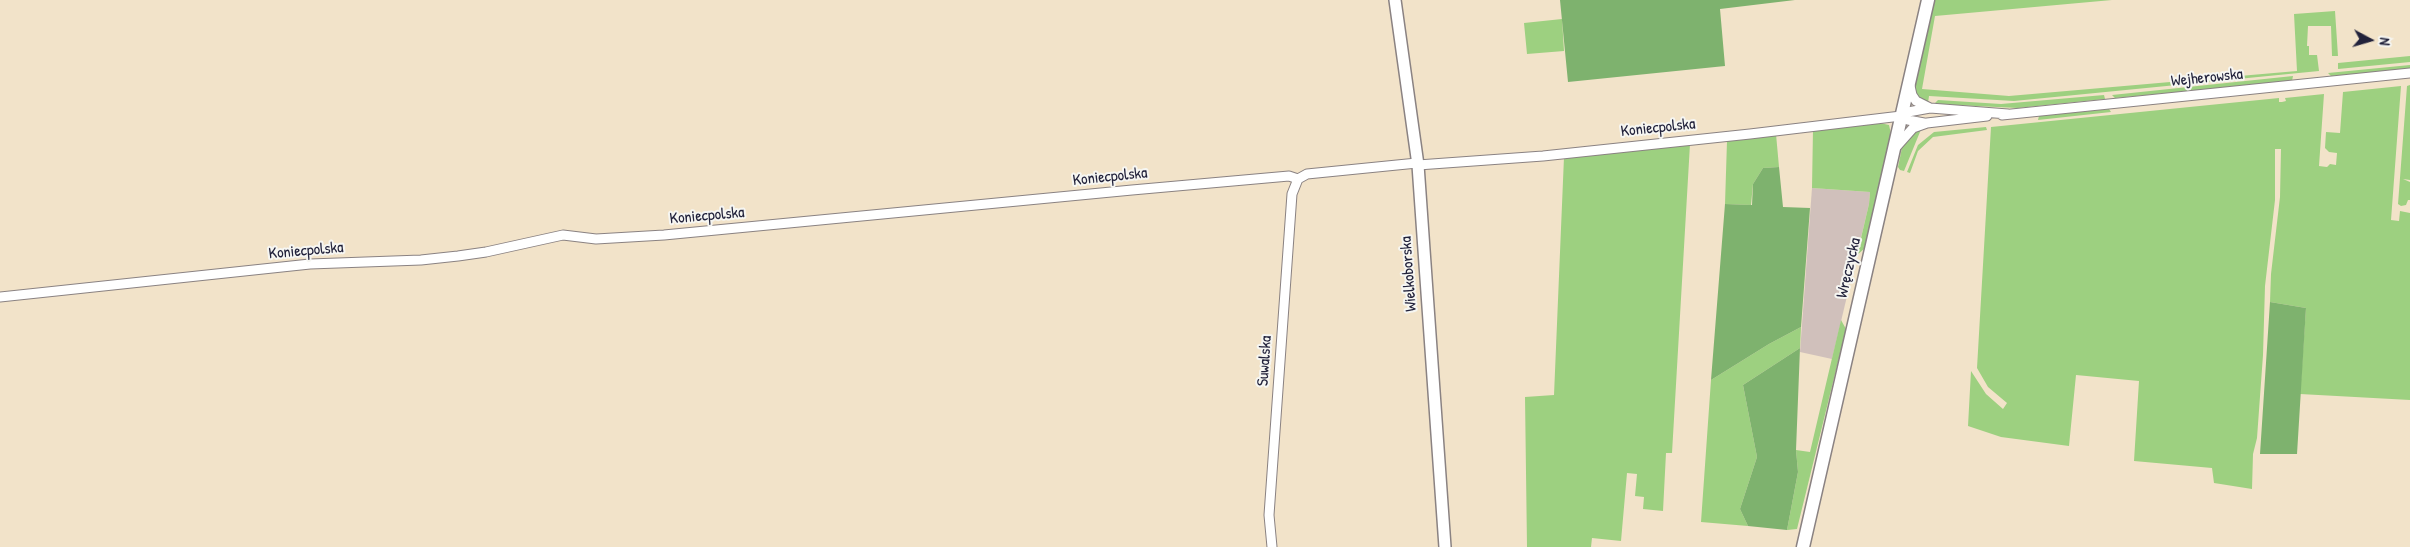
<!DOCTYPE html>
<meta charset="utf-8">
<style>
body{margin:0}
#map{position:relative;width:2410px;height:547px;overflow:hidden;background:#f2e3c9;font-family:"Patrick Hand",sans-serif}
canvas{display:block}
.north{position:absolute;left:2345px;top:15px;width:50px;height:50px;-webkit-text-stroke:4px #f6f6f2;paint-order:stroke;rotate:96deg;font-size:14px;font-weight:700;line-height:20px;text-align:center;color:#22223b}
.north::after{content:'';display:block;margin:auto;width:18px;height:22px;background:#22223b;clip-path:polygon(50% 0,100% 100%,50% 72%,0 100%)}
</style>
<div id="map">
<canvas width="2410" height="547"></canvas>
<div class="north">N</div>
</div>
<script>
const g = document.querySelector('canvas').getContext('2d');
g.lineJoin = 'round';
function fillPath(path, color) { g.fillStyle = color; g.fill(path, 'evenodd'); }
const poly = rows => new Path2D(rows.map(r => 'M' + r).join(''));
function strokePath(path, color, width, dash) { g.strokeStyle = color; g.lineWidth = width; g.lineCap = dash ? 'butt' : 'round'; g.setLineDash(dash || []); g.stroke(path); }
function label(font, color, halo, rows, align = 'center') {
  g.font = font + ' "Patrick Hand",sans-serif'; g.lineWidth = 4; g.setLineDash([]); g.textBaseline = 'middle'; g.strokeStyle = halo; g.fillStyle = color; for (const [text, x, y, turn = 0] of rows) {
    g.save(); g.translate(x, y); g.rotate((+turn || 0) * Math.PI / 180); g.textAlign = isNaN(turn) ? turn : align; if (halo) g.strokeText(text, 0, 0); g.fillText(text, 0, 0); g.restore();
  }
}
fillPath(poly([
 [1812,188,1870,192,1869,204,1832,359,1800,352]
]), '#d0c0bb');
fillPath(poly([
 [1934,0,2112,0,1935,16,1922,89,2009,96,2297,71,2294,14,2335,11,2338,56,2332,56,2331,26,2308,26,2307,46,2309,46,2309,55,2317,55,2319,71,2014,101,1929,96,1928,103,1918,100,1913,87],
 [1562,19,1564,51,1527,54,1524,23],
 [2410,56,2410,62,2338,69,2338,63],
 [2410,65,2410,69,2331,76,2328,73],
 [2293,76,2292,81,2115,98,2112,95],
 [2410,85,2410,180,2403,179,2410,182,2410,200,2408,200,2406,205,2401,206,2398,204,2407,86],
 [2401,86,2391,220,2399,221,2400,211,2410,213,2410,400,2300,394,2306,308,2270,302,2271,274,2280,197,2281,149,2275,149,2275,200,2265,286,2263,355,2257,438,2253,454,2252,489,2214,483,2212,468,2134,461,2139,381,2076,375,2069,446,2001,437,1968,426,1971,371,1986,394,2003,409,2007,403,1988,387,1977,368,1991,127,2279,98,2279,102,2282,102,2286,101,2285,98,2324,94,2319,166,2327,167,2330,164,2336,165,2337,153,2329,152,2325,148,2326,132,2340,133,2343,92],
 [2104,95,2105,99,2018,108,1934,104,1938,100,2001,104],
 [2109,109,2111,112,2038,120,2039,116],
 [1880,123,1889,125,1891,134,1864,249,1857,255,1869,204,1870,192,1812,188,1813,129],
 [1922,127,1904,171,1900,170,1898,167,1903,143,1907,135],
 [1986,127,1987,130,1933,137,1918,151,1910,173,1907,172,1918,145,1934,132],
 [1776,134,1779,167,1763,168,1753,184,1751,205,1725,204,1727,141],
 [1690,144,1672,453,1666,453,1663,511,1643,509,1644,497,1635,496,1637,474,1627,473,1621,541,1592,538,1591,547,1527,547,1525,397,1554,395,1564,157],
 [1841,320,1846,329,1797,529,1787,530,1798,472,1796,450,1810,452],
 [1801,327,1800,348,1743,385,1757,457,1740,509,1748,526,1701,522,1711,380,1769,344]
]), '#9dd080');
fillPath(poly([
 [1560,0,1795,0,1720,9,1725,66,1568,82],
 [1779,167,1783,207,1810,208,1801,327,1769,344,1711,380,1725,204,1752,205,1753,184,1763,168],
 [2270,302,2306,308,2297,454,2260,454],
 [1800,348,1796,450,1798,472,1787,530,1748,526,1740,509,1757,457,1743,385]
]), '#7eb26e');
const minor = poly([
 [1910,86,1912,95,1916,101,1930,108],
 [2002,115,2410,73],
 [1901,116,1908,120,1924,123],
 [1897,146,1913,128,1927,123,1987,116],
 [1418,165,1543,156,1750,134,1901,116,1908,112,1930,108,2008,114],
 [0,297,310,264,421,260,458,256,486,252,563,235,596,239,664,235,1132,190,1289,176,1298,179,1307,174,1417,163],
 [1272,547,1269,515,1292,194,1298,179]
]);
const tertiary = poly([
 [1395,0,1418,165,1445,547]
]);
const secondary = poly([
 [1803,547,1928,0]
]);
strokePath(minor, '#8a8282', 11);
strokePath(tertiary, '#8a8282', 14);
strokePath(secondary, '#8a8282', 15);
strokePath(minor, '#fff', 9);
strokePath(tertiary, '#fff', 11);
strokePath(secondary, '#fff', 12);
label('16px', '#22223b', '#f6f6f2', [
 ["Wejherowska",2207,78,-6],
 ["Koniecpolska",1658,128,-6],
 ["Koniecpolska",1110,177,-6],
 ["Koniecpolska",707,216,-5],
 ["Koniecpolska",306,251,-5],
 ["Wręczycka",1849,268,-77],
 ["Wielkoborska",1409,274,-94],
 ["Suwalska",1265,361,-86]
]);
</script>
